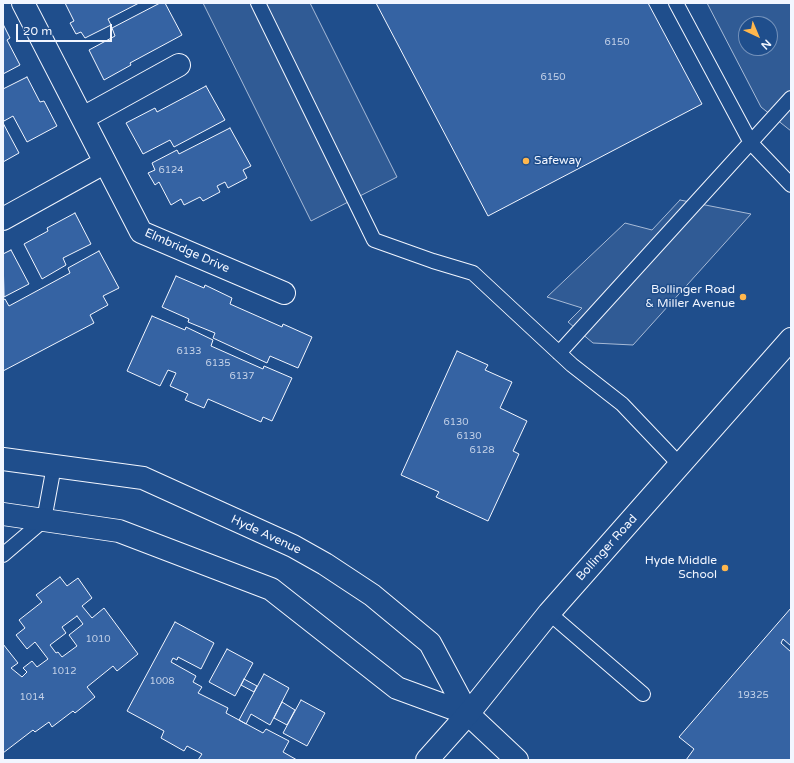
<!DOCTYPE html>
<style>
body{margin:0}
#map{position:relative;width:794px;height:763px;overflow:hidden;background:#1f4e8c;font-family:"Varela Round",sans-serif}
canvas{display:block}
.frame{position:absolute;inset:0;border:4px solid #f2f6ff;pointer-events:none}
.north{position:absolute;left:738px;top:16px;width:40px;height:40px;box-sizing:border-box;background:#1f4e8c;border:1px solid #7391ba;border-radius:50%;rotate:136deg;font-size:11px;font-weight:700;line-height:16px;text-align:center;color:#f2f6ff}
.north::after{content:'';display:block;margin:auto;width:14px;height:18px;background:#ffb74d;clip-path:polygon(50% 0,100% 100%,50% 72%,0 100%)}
.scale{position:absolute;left:16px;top:24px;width:96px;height:18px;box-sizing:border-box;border:2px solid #f2f6ff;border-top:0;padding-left:5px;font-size:12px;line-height:14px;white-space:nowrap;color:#f2f6ff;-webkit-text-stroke:3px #1f4e8c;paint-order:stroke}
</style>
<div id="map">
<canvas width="794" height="763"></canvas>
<div class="frame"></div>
<div class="north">N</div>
<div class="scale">20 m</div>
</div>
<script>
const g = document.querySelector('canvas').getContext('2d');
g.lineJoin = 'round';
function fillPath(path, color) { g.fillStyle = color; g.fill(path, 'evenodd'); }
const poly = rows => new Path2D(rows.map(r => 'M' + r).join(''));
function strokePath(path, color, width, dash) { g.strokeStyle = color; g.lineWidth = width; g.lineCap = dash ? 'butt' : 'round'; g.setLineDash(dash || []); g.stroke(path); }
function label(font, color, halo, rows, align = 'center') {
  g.font = font + ' "Varela Round",sans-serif'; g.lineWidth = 3; g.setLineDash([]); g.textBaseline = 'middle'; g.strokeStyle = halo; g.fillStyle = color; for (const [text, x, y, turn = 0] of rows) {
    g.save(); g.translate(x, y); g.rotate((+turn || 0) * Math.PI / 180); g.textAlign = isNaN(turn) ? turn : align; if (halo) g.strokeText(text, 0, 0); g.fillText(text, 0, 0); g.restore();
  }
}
const parking = poly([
 [203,3,310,3,397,177,311,221,203,3],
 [707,3,791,3,791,131,761,107,707,3],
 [746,24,770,24,770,48,746,48,746,24],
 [680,200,751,214,633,345,593,343,568,322,582,308,547,297,625,223,652,230,680,200]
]);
fillPath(parking, '#305b95');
strokePath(parking, '#a8bbd7', 1);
const building = poly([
 [65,3,139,3,108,19,111,25,85,38,81,32,76,34,70,23,74,21,65,3],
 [160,3,165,3,182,35,130,63,131,65,104,80,89,50,115,36,112,28,160,3],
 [376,3,648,3,702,104,488,216,376,3],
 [3,24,10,38,7,40,20,65,3,74,3,24],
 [27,77,40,102,44,101,57,126,27,142,13,116,4,121,3,118,3,89,27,77],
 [206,86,225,120,174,147,170,140,143,154,126,123,155,108,157,112,206,86],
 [3,123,19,153,3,162,3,123],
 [230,128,251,166,243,170,247,178,228,188,225,182,217,186,220,192,203,201,200,197,184,205,181,199,171,205,159,182,155,185,148,173,155,170,152,163,177,150,179,154,230,128],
 [75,213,91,244,63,258,66,265,42,279,24,244,48,231,47,228,75,213],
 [11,250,29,284,4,297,3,254,11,250],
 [99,251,119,288,103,296,108,305,90,315,94,323,3,371,3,300,5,299,9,306,70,273,68,268,99,251],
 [176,276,204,288,205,285,232,298,230,304,282,327,283,324,312,337,298,368,270,356,267,363,213,338,215,333,188,322,189,319,162,307,176,276],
 [152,316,185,330,186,327,213,340,211,346,263,369,264,366,292,378,272,421,263,417,261,422,208,399,204,408,185,400,188,394,170,386,176,373,168,370,160,386,127,371,152,316],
 [457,351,488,365,485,370,512,382,500,408,527,421,513,451,519,454,488,521,436,497,439,492,401,475,457,351],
 [60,577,67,586,78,578,92,598,82,606,92,618,104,608,138,654,117,671,113,666,87,687,95,697,75,713,73,711,52,727,49,722,35,732,33,730,3,753,3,644,18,663,11,668,22,677,27,672,23,668,32,661,37,667,48,659,35,642,27,649,16,635,25,628,19,620,42,602,36,595,60,577],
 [77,616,83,624,69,635,77,646,62,657,58,652,56,653,50,645,66,633,62,627,77,616],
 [791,608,791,646,783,639,781,643,791,652,791,760,686,760,694,749,679,737,791,608],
 [175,622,214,643,201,669,178,657,177,660,173,658,171,662,196,676,193,682,202,687,198,693,228,708,226,713,263,733,266,729,289,741,283,752,297,760,198,760,202,754,187,746,184,751,161,738,164,731,127,711,175,622],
 [227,649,253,663,235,696,209,682,227,649],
 [264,674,289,688,270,725,251,714,246,724,239,720,264,674],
 [244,679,257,686,254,692,241,685,244,679],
 [301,700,325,713,307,746,283,733,301,700],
 [282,702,295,710,287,725,274,718,282,702]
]);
fillPath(building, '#3563a3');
strokePath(building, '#f2f6ff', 1);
const lane = poly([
 [258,3,374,240,433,261,473,273,572,365,622,404,680,465],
 [676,3,751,143,791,185],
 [559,353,791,98],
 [3,555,44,520,54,466],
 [549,613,643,694]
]);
const street = poly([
 [23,3,141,232,284,293],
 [83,118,179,65],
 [3,219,104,163],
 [3,459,143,478,293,546,325,564,372,595,430,643,468,714,517,760],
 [3,514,119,531,271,589,397,688,468,714]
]);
const secondary = poly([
 [427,760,468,714,549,613,791,339]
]);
strokePath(lane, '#f2f6ff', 16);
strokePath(street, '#f2f6ff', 24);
strokePath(secondary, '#f2f6ff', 24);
strokePath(lane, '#1f4e8c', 14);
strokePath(street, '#1f4e8c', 22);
strokePath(secondary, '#1f4e8c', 22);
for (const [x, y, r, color] of [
 [526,161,4,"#ffb74d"],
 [743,297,4,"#ffb74d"],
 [725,568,4,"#ffb74d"]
]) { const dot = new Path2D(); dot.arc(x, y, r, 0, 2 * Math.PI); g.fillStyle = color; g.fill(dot); strokePath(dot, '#1f4e8c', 1.5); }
label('10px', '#c3d1e8', null, [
 ["6150",617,42],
 ["6150",553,77],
 ["6124",171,170],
 ["6133",189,351],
 ["6135",218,363],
 ["6137",242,376],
 ["6130",456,422],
 ["6130",469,436],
 ["6128",482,450],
 ["1010",98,639],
 ["1012",64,671],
 ["1008",162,681],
 ["19325",753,695],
 ["1014",32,697]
]);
label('12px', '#f2f6ff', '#1f4e8c', [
 ["Safeway",534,161,"left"],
 ["Bollinger Road",735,290],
 ["& Miller Avenue",735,304],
 ["Hyde Middle",717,561],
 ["School",717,575]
], 'right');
label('12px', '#f2f6ff', '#1f4e8c', [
 ["Elmbridge Drive",187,251,24],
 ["Hyde Avenue",266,535,25],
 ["Bollinger Road",607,548,-48]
]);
</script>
